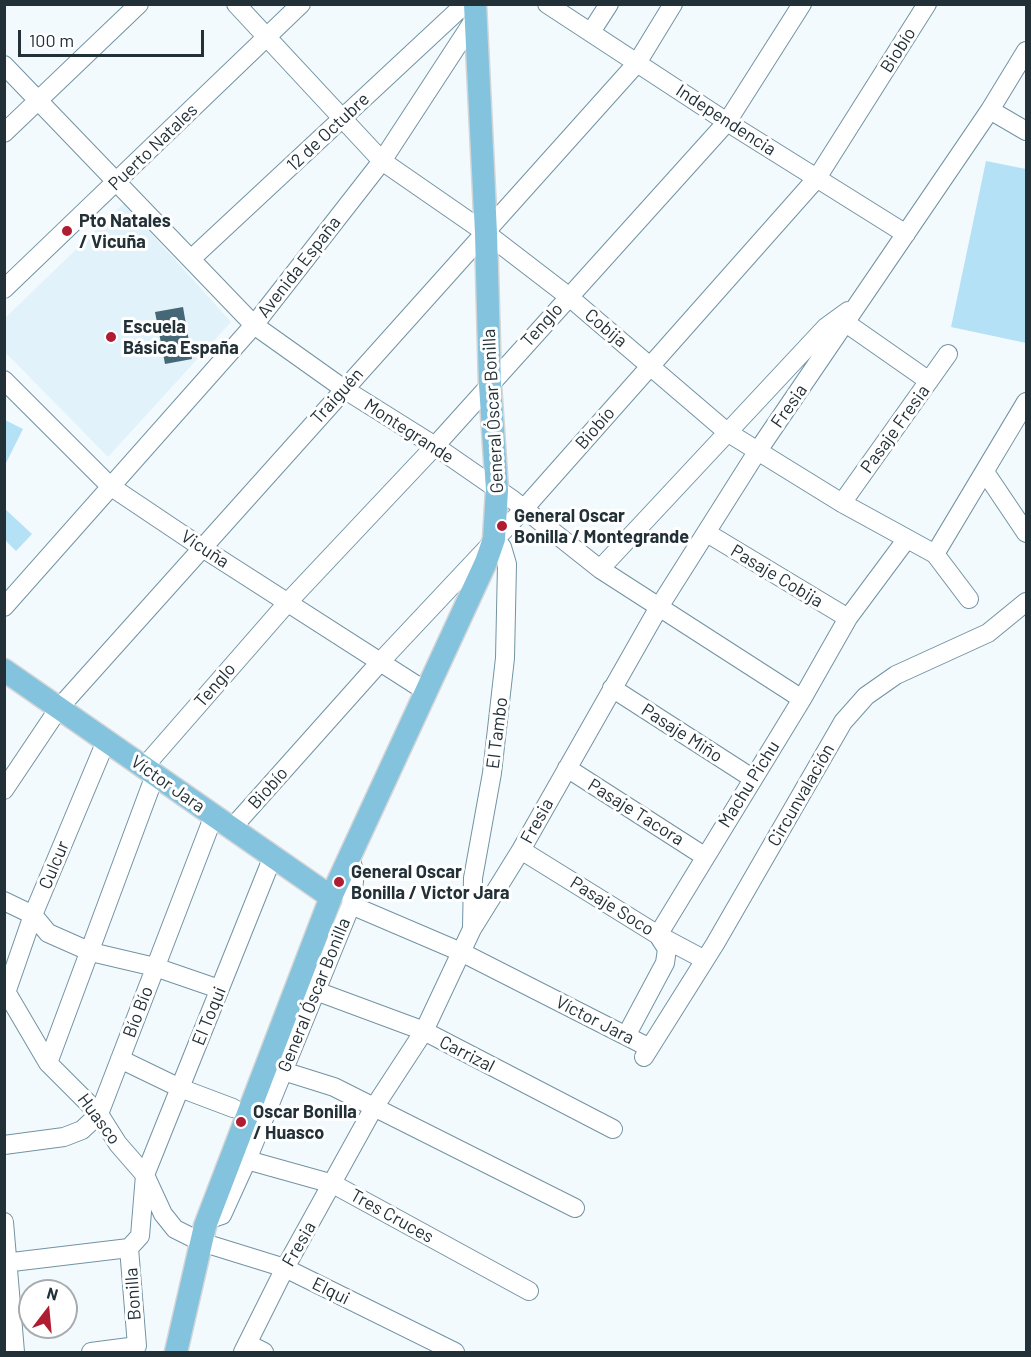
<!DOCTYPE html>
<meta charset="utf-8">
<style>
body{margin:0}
#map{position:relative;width:1031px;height:1357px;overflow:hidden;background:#f3fafe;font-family:Barlow,sans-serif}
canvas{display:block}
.frame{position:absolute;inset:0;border:6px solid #223037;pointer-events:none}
.north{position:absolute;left:18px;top:1279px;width:60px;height:60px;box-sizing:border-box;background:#fff;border:2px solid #a7acaf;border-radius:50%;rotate:16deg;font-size:16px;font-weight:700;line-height:24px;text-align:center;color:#223037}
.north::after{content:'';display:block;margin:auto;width:21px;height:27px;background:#b01c32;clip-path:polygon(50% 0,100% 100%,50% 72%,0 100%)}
.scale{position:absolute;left:18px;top:30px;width:186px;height:27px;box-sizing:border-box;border:3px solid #223037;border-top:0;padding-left:8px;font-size:18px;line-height:21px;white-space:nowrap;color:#223037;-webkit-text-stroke:4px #fff;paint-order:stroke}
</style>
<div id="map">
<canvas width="1031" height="1357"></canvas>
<div class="frame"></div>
<div class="north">N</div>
<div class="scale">100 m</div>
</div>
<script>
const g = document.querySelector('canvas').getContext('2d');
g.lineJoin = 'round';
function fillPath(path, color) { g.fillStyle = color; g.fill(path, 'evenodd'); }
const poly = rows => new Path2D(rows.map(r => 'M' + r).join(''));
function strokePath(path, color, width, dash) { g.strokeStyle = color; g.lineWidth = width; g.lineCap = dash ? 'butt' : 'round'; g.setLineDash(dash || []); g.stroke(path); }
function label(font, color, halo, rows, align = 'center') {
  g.font = font + ' Barlow,sans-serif'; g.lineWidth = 6; g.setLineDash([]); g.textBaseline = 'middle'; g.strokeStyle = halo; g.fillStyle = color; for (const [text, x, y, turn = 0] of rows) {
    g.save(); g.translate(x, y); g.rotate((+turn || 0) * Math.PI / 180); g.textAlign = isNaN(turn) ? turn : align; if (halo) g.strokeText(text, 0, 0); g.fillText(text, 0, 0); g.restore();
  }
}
fillPath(poly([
 [124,203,231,322,108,457,5,352,5,318]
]), '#e1f2fb');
fillPath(poly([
 [986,161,1026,169,1026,343,951,327],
 [5,420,23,429,5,465],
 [4,508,32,534,16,551,5,540]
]), '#b5e1f7');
fillPath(poly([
 [183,307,192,359,165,364,155,312]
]), '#466776');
const minor = poly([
 [236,4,382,161,486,233,568,296,727,432,842,503,935,554,969,599],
 [547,4,727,122,906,234],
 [591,32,609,4],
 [4,65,254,325,344,389,435,446,513,500,600,569,802,699],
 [990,110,1026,131],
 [4,133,139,4],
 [191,259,465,4],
 [4,289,301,4],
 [846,323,929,381],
 [4,380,110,486,201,547,427,692],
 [985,472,1026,533],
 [842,503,948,354],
 [707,533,848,618],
 [935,554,1026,402],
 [600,569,826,327,848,311],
 [4,607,254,325,382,161,476,17],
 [612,688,752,778],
 [144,767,288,602,435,446,727,122,802,4],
 [567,768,704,856],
 [4,790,59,708,637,63,673,4],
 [232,828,381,661,521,512,817,178,927,4],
 [521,850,658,935,705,960],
 [4,901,33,915,48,933,91,952,155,967,219,989],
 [351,905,461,952,642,1044],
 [472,927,473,878,492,773,505,658,507,564,502,547,494,539],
 [4,988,48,1063,99,1114,118,1144,145,1175,163,1214,175,1229,201,1242,285,1268,455,1352],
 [7,990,33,915,106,741],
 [316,991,424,1031,613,1129],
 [626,1036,665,963,667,949,658,935,802,699,848,618,906,540],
 [644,1057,715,944,843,722,866,696,896,675,988,633,1026,602],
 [120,1059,180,1088,233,1108],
 [48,1063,155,775],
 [283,1071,334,1087,575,1208],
 [4,1145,64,1137,82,1130,99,1114,214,815],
 [247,1160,333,1184,529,1291],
 [207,1220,222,1215,247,1160,351,905,355,873,350,858],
 [4,1222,15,1352],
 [4,1263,129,1248],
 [248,1344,264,1352],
 [91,1352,137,1346,129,1248,140,1236,145,1175,273,856],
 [243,1352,285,1268,373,1109,424,1031,472,929,521,850,659,607,757,452,990,110,1026,51]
]);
const major = poly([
 [4,670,331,897],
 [176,1352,205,1226,331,897,486,562,494,539,497,490,490,385,486,233,475,4]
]);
strokePath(minor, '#7293a4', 20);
strokePath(major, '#d3d6d7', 25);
strokePath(minor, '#fff', 18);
strokePath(major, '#83c3dd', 22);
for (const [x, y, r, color] of [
 [67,231,6,"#b01c32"],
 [111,337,6,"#b01c32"],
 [502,526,6,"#b01c32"],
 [339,882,6,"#b01c32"],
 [241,1122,6,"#b01c32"]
]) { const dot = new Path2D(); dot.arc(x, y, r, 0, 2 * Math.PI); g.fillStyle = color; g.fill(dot); strokePath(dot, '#fff', 2); }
label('18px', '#223037', '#fff', [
 ["Biobío",898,50,-58],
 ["Independencia",726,120,33],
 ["12 de Octubre",328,132,-43],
 ["Puerto Natales",153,147,-44],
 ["Avenida España",299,267,-52],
 ["Tenglo",542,325,-48],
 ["Cobija",606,328,40],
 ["Traiguén",337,396,-48],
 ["Fresia",789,406,-55],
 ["General Óscar Bonilla",493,411,-93],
 ["Biobío",595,428,-49],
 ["Pasaje Fresia",895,429,-54],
 ["Montegrande",409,431,33],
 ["Vicuña",205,549,33],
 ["Pasaje Cobija",777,576,31],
 ["Tenglo",215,685,-49],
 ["El Tambo",497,733,-83],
 ["Pasaje Miño",682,733,33],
 ["Víctor Jara",168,784,35],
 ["Machu Pichu",749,784,-58],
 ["Biobío",268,788,-48],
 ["Circunvalación",801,795,-60],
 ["Pasaje Tacora",636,812,32],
 ["Fresia",537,821,-61],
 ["Culcur",54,865,-67],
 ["Pasaje Soco",612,906,32],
 ["General Óscar Bonilla",314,995,-68],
 ["Bío Bío",138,1012,-69],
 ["El Toqui",209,1016,-68],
 ["Víctor Jara",595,1020,27],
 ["Carrizal",467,1054,27],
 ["Huasco",99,1119,53],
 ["Tres Cruces",392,1216,29],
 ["Fresia",299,1244,-60],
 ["Elqui",331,1291,26],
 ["Bonilla",133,1294,-94]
]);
label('bold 18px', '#223037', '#fff', [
 ["Pto Natales",79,221],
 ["/ Vicuña",79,242],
 ["Escuela",123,327],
 ["Básica España",123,348],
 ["General Oscar",514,516],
 ["Bonilla / Montegrande",514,537],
 ["General Oscar",351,872],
 ["Bonilla / Victor Jara",351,893],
 ["Oscar Bonilla",253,1112],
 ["/ Huasco",253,1133]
], 'left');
</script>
